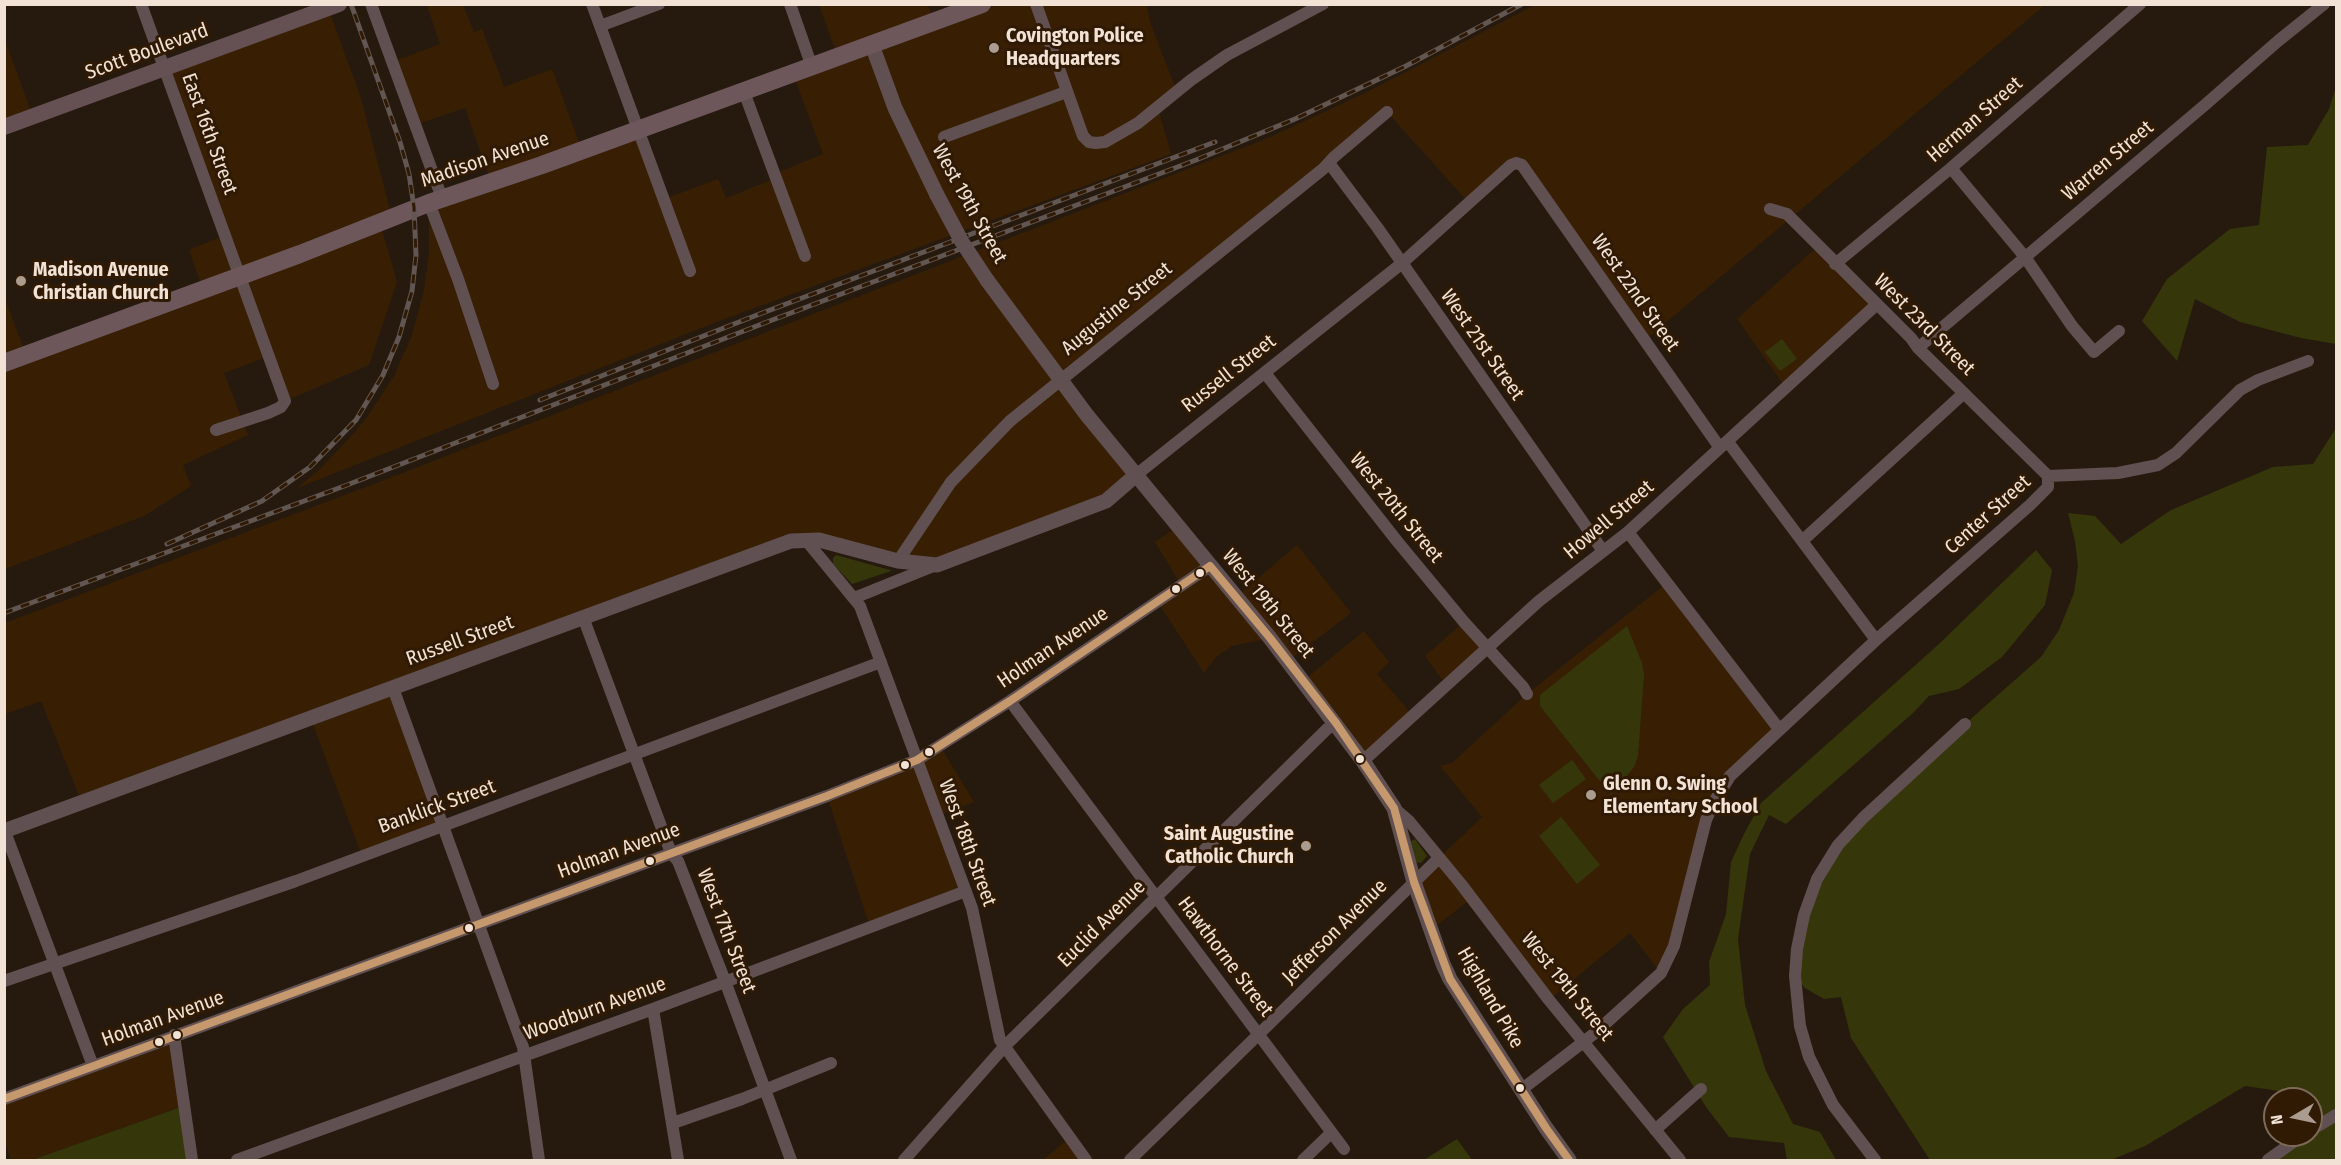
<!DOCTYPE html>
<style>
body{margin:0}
#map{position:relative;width:2341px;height:1165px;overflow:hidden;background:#261a0e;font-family:"Fira Sans Condensed",sans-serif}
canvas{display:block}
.frame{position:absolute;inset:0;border:6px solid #f1e2d5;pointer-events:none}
.north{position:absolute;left:2263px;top:1087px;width:60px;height:60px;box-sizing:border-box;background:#301a04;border:2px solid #7d6a58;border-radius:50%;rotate:261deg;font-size:16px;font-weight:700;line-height:24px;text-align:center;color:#f1e2d5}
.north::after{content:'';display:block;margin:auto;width:21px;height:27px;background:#aa9c8f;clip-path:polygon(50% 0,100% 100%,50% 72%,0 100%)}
</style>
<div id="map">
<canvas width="2341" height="1165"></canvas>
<div class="frame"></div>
<div class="north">N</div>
</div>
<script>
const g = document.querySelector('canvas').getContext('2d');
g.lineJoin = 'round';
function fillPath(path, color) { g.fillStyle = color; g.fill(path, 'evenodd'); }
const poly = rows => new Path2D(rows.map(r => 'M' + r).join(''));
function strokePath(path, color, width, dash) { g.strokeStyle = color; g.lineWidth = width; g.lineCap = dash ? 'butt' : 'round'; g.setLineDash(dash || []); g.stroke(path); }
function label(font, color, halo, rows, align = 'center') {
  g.font = font + ' "Fira Sans Condensed",sans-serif'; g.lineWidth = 6; g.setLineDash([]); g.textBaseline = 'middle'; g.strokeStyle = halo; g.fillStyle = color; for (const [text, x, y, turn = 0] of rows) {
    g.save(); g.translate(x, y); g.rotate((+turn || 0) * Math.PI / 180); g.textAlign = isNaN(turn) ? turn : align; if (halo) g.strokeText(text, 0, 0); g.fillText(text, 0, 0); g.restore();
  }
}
fillPath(poly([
 [427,5,463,5,474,32,482,29,504,87,552,69,582,150,639,130,664,199,718,179,726,198,776,178,774,174,823,154,793,74,838,57,819,5,928,5,935,22,982,5,1147,5,1150,22,1177,92,1158,108,1171,154,714,323,297,488,321,468,353,434,367,417,394,376,412,335,424,290,429,253,429,203,491,182,465,108,415,125,392,62,440,44],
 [1535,5,2045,5,1645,340,1516,163,1469,203,1388,113,1062,379,1136,475,1121,490,937,565,805,539,394,688,443,825,362,856,311,719,82,803,41,701,5,714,5,623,374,484,1268,138,1369,91],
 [328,8,361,98,392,218,380,223,397,282,369,365,285,401,269,356,224,373,248,435,183,465,191,486,144,516,5,569,4,296,26,355,203,290,189,250,225,235,165,68],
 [4,38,33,116,4,127],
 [1818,246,1876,305,1786,388,1737,319],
 [1178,526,1236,597,1297,545,1351,613,1288,661,1269,638,1232,646,1217,656,1204,673,1157,601,1181,585,1155,542],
 [1667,583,1779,729,1721,789,1661,973,1630,933,1549,1000,1472,898,1431,930,1414,882,1482,817,1440,766,1452,763,1527,694],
 [1464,622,1487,648,1447,686,1425,656],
 [1364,631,1389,662,1377,674,1413,716,1363,761,1303,681],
 [940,746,974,802,938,816,966,891,870,927,827,796],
 [174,1035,184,1106,32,1160,11,1160,5,1142,4,1099],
 [1069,1138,1086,1160,1043,1160]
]), '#381f04');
fillPath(poly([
 [2336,87,2336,344,2301,338,2240,322,2195,299,2177,361,2142,321,2167,279,2230,229,2259,225,2267,147,2308,145,2329,109],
 [1782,339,1797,359,1780,371,1765,352],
 [2336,428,2336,1160,2268,1160,2320,1123,2311,1116,2311,1099,2289,1099,2279,1091,2245,1086,2145,1146,2111,1160,1930,1160,1851,1038,1841,997,1824,999,1805,988,1795,976,1804,915,1838,845,1965,724,2041,657,2059,630,2074,593,2078,566,2075,541,2068,513,2095,516,2121,544,2171,510,2273,467,2313,464],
 [2036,550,2052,570,2045,605,2002,657,1959,689,1929,696,1913,713,1786,824,1769,815,1750,854,1738,939,1745,1005,1766,1071,1793,1124,1820,1132,1836,1160,1787,1160,1784,1143,1729,1137,1706,1107,1663,1037,1683,1009,1710,985,1709,962,1726,914,1731,862,1744,834,1761,803,1939,644],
 [836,555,890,570,891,571,852,584,833,564,833,558],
 [1627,626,1642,663,1644,674,1638,756,1634,767,1611,795,1540,706,1540,695],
 [1572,760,1586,779,1553,803,1539,785],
 [1561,817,1600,865,1577,884,1539,836],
 [1415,839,1427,856,1421,863,1416,862,1411,841],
 [184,1106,192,1160,32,1160],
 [1457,1139,1472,1160,1424,1160]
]), '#36360b');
strokePath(poly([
 [141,4,285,401,281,407,268,413,216,430],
 [371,4,442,198],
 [592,4,690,271],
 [790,4,812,67],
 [1036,4,1083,136,1089,142,1096,143,1105,142,1138,123,1191,80,1227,55,1323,4],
 [600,26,659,4],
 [744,92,805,256],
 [944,137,1066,92],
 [1329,163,1377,227,1603,551],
 [1951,168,2025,257,2072,326,2094,352,2119,331],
 [429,203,458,279,493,384],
 [1770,209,1787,214,1911,338,1918,348,2048,476],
 [1835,264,1951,168,2140,4],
 [1918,348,2206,104,2278,41,2324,4],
 [1265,373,1397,541,1464,622,1523,687,1527,694],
 [1728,442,1876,640],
 [1136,475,1401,264,1511,165,1516,163,1522,165,1720,448],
 [2048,476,2118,473,2158,465,2176,453,2240,390,2258,380,2308,361],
 [1628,532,1779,729],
 [805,539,860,606,972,908,1000,1040,1086,1160],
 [1802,541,1964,393],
 [898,561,951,482,1010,421,1323,169,1334,157,1387,112],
 [854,598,936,565],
 [583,617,671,853,678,861,725,981,791,1160],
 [393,688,523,1047,539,1160],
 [1010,701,1344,1149],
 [1363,761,1539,601,1628,532,1876,305],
 [1394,808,1409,821,1461,884,1549,1000,1680,1160],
 [4,829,93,1066],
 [4,981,296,881,881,662],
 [653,1009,678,1160],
 [174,1035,192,1160],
 [1521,1090,1595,1033,1661,973,1674,946,1706,820,1714,802,1730,776,1876,640,2030,505,2048,487,2048,476],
 [4,1099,827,796,917,760,1010,701,1210,566],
 [673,1123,742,1099,831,1063],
 [1655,1130,1701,1089],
 [2311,1130,2336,1115],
 [237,1160,653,1009,966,891],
 [904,1160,1004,1047,1327,729,1336,723],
 [1130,1160,1439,858],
 [1303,1160,1331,1133],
 [1875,1160,1833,1105,1809,1057,1800,1026,1795,976,1797,949,1804,915,1817,879,1838,845,1863,818,1965,724],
 [2268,1160,2303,1135]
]), '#615051', 12);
strokePath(poly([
 [872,45,895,108,937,195],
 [987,280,1086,414,1270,638,1363,761,1394,808,1414,882,1443,964,1450,979,1546,1128,1569,1160],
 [4,831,791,541,819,540,898,561,937,565,1106,501,1136,475]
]), '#615051', 15);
strokePath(poly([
 [4,127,339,4]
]), '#655054', 16);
strokePath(poly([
 [4,363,300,254,429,203,542,165,982,4]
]), '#6e575b', 18);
const rail = poly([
 [540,400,757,315,1215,142],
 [167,544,262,501,310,467,356,420,383,375,399,337,412,291,416,255,414,207,409,174,400,142,351,4],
 [4,613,347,485,767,322,1196,160,1295,119,1406,66,1522,4]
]);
strokePath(rail, '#625653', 5);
strokePath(rail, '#301a04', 3, [9]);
strokePath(poly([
 [937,195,962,242,987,280]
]), '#615051', 15);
strokePath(poly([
 [4,1099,827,796,917,760,1010,701,1210,566,1270,638,1336,723,1394,808,1414,882,1450,979,1546,1128,1569,1160]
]), '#c5986d', 8);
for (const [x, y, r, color] of [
 [994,48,6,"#aa9c8f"],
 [21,281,6,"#aa9c8f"],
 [1200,573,5,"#f1e2d5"],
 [1176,589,5,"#f1e2d5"],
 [929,752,5,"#f1e2d5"],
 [1360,759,5,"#f1e2d5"],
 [905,765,5,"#f1e2d5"],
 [1591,795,6,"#aa9c8f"],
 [1306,846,6,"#aa9c8f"],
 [650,861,5,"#f1e2d5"],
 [469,928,5,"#f1e2d5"],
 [177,1035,5,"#f1e2d5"],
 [159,1042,5,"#f1e2d5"],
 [1520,1088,5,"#f1e2d5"]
]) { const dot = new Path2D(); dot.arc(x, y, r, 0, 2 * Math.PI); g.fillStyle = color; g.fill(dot); strokePath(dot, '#301a04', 2); }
label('bold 20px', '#f1e2d5', '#301a04', [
 ["Covington Police",1006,36],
 ["Headquarters",1006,59],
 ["Madison Avenue",33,270],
 ["Christian Church",33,293],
 ["Glenn O. Swing",1603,784],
 ["Elementary School",1603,807],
 ["Saint Augustine",1294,834,"right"],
 ["Catholic Church",1294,857,"right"]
], 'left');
label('20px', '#f1e2d5', '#301a04', [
 ["Scott Boulevard",147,52,-20],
 ["Herman Street",1975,120,-41],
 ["East 16th Street",209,134,70],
 ["Madison Avenue",485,160,-19],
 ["Warren Street",2108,161,-40],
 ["West 19th Street",969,204,61],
 ["West 22nd Street",1635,293,55],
 ["Augustine Street",1117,309,-39],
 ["West 23rd Street",1924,325,45],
 ["West 21st Street",1482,345,55],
 ["Russell Street",1229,374,-38],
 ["West 20th Street",1396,508,51],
 ["Center Street",1988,515,-42],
 ["Howell Street",1609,520,-40],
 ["West 19th Street",1268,604,51],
 ["Russell Street",460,641,-20],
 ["Holman Avenue",1053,648,-34],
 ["Banklick Street",437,807,-20],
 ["West 18th Street",967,843,70],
 ["Holman Avenue",619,851,-20],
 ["Euclid Avenue",1102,924,-45],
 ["West 17th Street",726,931,69],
 ["Jefferson Avenue",1335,932,-45],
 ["Hawthorne Street",1225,957,53],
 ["West 19th Street",1567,987,51],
 ["Highland Pike",1490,998,60],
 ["Woodburn Avenue",595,1009,-20],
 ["Holman Avenue",163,1019,-20]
]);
</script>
